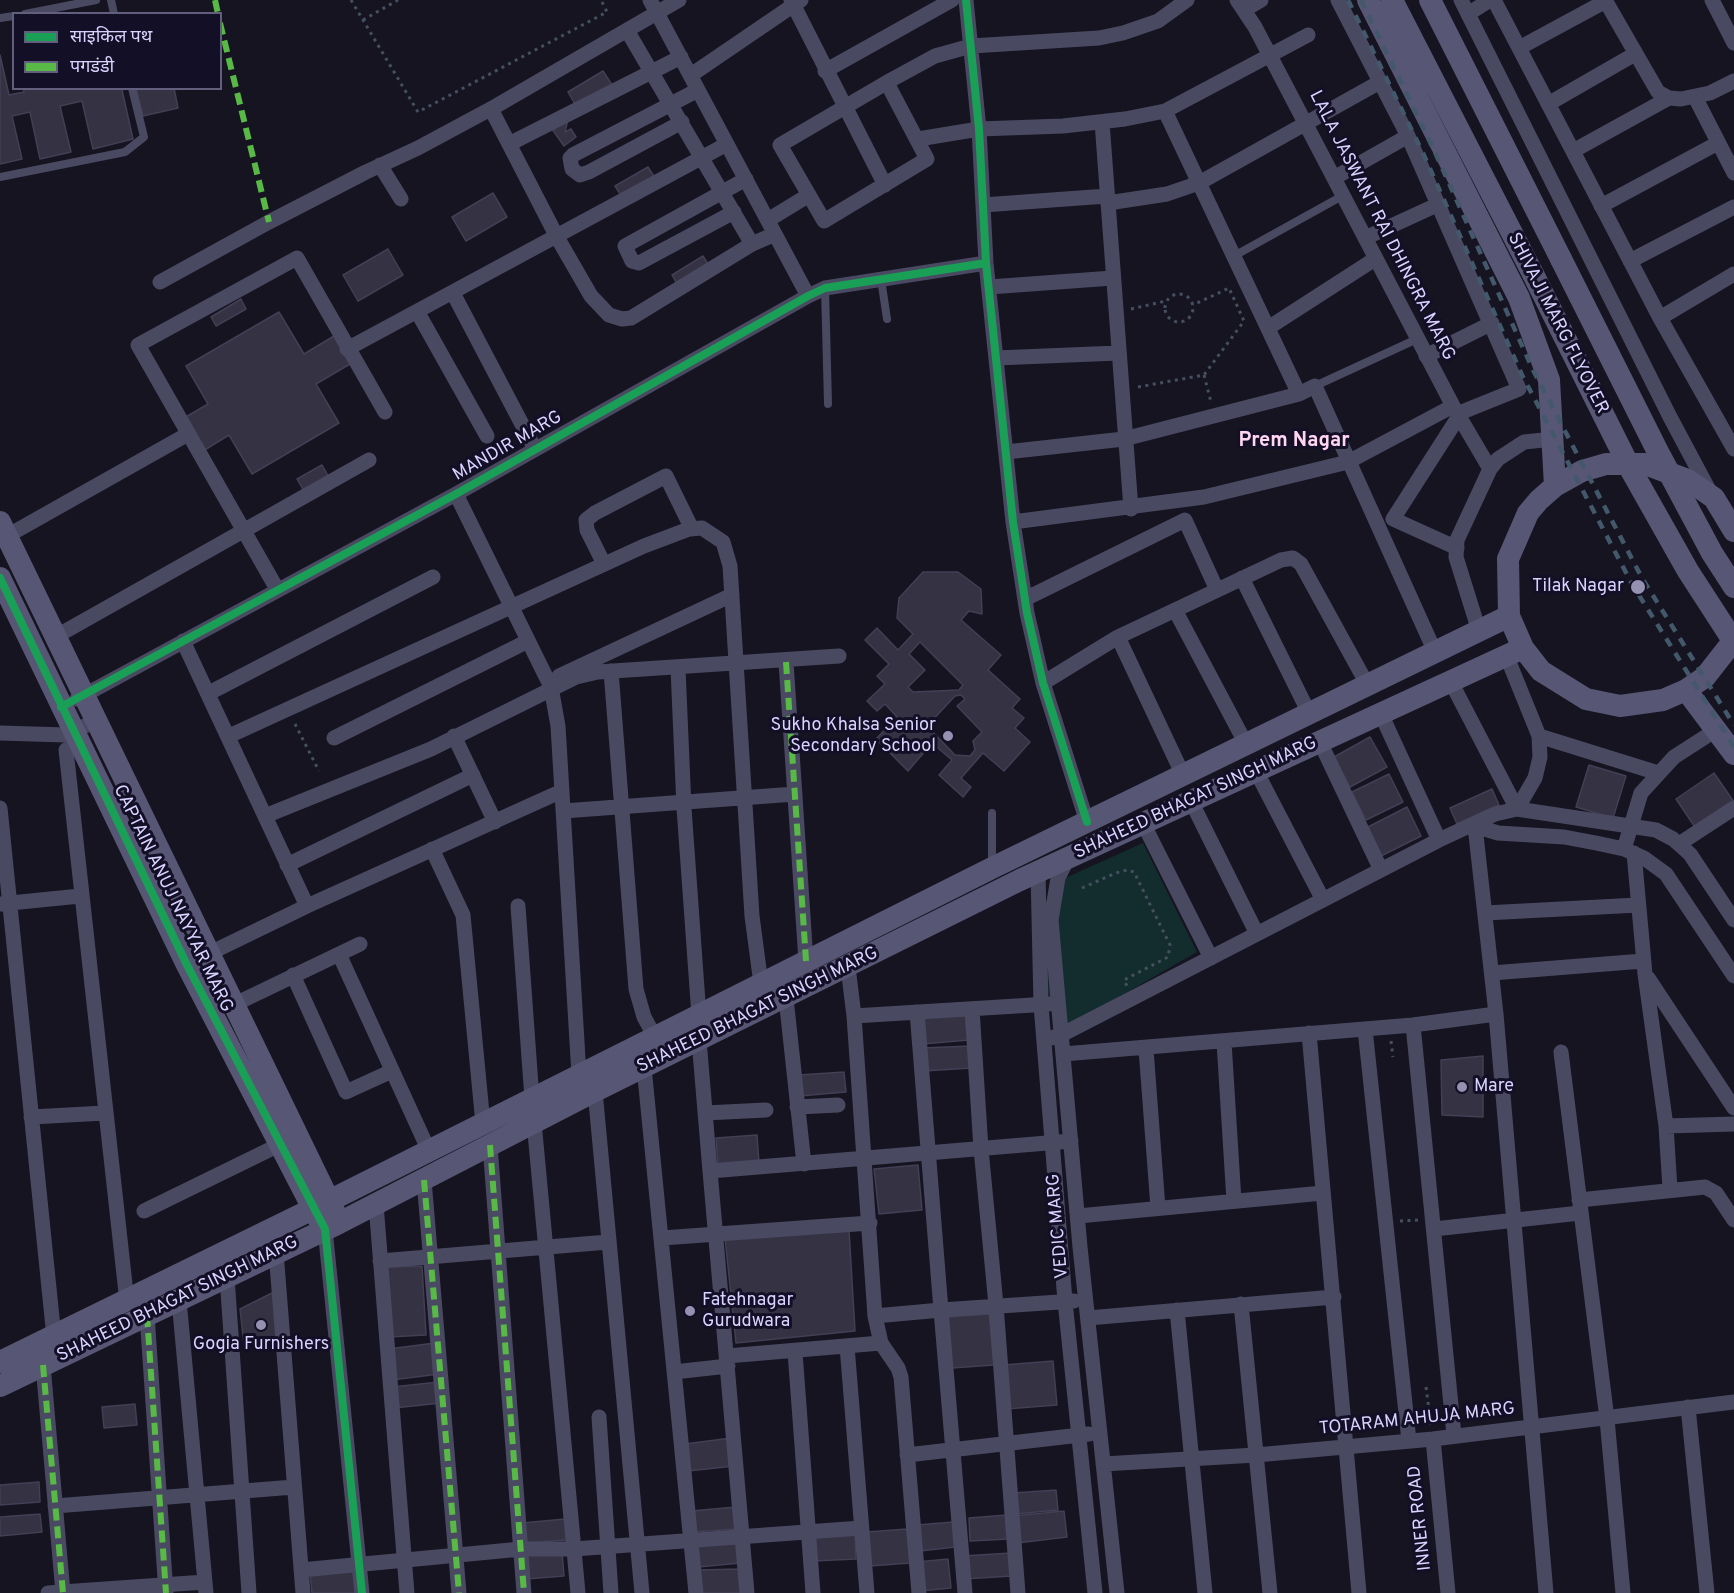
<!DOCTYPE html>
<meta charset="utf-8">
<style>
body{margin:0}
#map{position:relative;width:1734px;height:1593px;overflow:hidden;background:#161421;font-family:Overpass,"Noto Sans Devanagari",sans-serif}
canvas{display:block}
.legend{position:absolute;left:12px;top:12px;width:210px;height:78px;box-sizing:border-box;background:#130f26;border:2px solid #625e7d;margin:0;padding:8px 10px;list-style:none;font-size:18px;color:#d9d4ff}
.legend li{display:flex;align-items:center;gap:12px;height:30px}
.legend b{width:30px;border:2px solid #625e7d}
</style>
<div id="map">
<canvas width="1734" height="1593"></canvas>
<ul class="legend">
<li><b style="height:8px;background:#1a9f57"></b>साइकिल पथ</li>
<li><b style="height:8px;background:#58b947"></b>पगडंडी</li>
</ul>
</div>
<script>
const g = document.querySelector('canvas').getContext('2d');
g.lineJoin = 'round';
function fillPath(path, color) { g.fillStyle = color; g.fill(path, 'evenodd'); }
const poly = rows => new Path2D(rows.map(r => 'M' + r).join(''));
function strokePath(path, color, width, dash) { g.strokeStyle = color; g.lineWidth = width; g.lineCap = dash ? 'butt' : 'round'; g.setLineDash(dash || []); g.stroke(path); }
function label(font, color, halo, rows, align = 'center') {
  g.font = font + ' Overpass,sans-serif'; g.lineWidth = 6; g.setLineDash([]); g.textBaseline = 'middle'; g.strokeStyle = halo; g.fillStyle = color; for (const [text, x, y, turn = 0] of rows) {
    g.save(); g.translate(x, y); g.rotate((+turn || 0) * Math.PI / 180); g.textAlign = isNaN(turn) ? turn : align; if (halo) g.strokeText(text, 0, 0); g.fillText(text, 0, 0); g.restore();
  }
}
fillPath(poly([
 [1143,843,1197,952,1058,1032,1036,946,1054,883]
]), '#132c2d');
const building = poly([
 [0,55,9,95,24,92,23,88,128,88,122,90,133,139,93,149,82,101,60,106,71,152,40,159,30,112,12,116,22,159,0,164,0,55],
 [603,71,612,85,576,106,568,92,603,71],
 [136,88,174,88,178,108,143,116,136,88],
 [568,119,565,132,571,129,576,137,564,146,552,129,568,119],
 [648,167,655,178,622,197,615,186,648,167],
 [493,193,507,217,466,241,452,217,493,193],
 [388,249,403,275,358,301,343,275,388,249],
 [703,256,709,266,677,284,672,275,703,256],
 [241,299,246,309,216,326,211,317,241,299],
 [279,312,304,354,334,336,350,364,316,384,339,423,252,474,229,435,203,451,184,418,208,404,186,366,279,312],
 [322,465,330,479,305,493,297,479,322,465],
 [923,572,958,572,981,589,982,614,969,611,961,620,1001,655,988,670,1020,699,1012,708,1024,718,1015,728,1030,742,1004,771,983,753,961,778,971,787,963,797,939,775,952,760,932,743,908,771,876,739,897,717,885,704,877,711,867,701,885,684,877,676,889,664,865,640,877,628,898,650,913,634,897,618,899,598,923,572],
 [920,642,963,685,959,690,913,692,908,687,925,670,909,654,920,642],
 [961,695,965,699,957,706,982,732,973,741,975,750,970,756,955,755,927,726,955,696,961,695],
 [1370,737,1387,767,1350,787,1334,757,1370,737],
 [1589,765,1626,776,1613,818,1576,807,1589,765],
 [1714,773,1734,802,1697,830,1676,799,1714,773],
 [1389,774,1403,802,1366,820,1352,792,1389,774],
 [1492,789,1499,805,1457,824,1450,808,1492,789],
 [1407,807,1421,836,1381,856,1366,828,1407,807],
 [967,1014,969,1040,922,1044,920,1018,967,1014],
 [971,1046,972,1068,923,1071,922,1048,971,1046],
 [1483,1056,1483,1117,1442,1115,1441,1060,1483,1056],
 [844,1072,846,1092,800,1096,799,1075,844,1072],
 [757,1135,759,1163,718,1166,716,1138,757,1135],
 [918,1165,922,1210,879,1214,874,1169,918,1165],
 [849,1230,855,1331,736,1343,725,1238,849,1230],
 [422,1266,426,1335,388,1337,385,1267,422,1266],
 [278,1290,282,1340,244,1345,240,1309,278,1290],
 [989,1314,994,1365,952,1368,948,1317,989,1314],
 [435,1343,439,1374,392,1380,388,1349,435,1343],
 [1053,1361,1057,1405,1006,1409,1003,1365,1053,1361],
 [439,1382,441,1403,394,1408,392,1387,439,1382],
 [135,1404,137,1425,104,1428,102,1407,135,1404],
 [731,1438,734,1466,688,1471,685,1444,731,1438],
 [39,1482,40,1502,0,1505,0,1485,39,1482],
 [1056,1490,1058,1510,1015,1514,1013,1493,1056,1490],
 [736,1507,737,1529,693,1532,691,1511,736,1507],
 [1064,1511,1067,1537,1017,1543,1014,1516,1064,1511],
 [40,1514,42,1532,0,1536,0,1517,40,1514],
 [1007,1515,1008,1539,970,1541,969,1518,1007,1515],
 [565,1519,567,1540,524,1543,522,1523,565,1519],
 [953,1522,955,1547,920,1551,917,1525,953,1522],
 [907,1529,910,1563,870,1566,867,1532,907,1529],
 [855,1533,856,1559,813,1561,812,1535,855,1533],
 [739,1541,741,1563,698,1567,695,1545,739,1541],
 [562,1551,564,1576,526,1579,524,1554,562,1551],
 [1011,1553,1012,1576,964,1579,963,1556,1011,1553],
 [948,1559,951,1588,920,1591,917,1562,948,1559],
 [741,1569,742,1593,699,1593,698,1570,741,1569],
 [353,1571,355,1593,312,1593,310,1573,353,1571]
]);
fillPath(building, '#343243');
strokePath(building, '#433f54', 1.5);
strokePath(poly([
 [351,0,418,112,607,12,601,0],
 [363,20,398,0],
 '1165 308a14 14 0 1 1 28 0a14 14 0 1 1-28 0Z',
 [1131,309,1166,301],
 [1204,375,1211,402],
 [1138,387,1204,375,1244,321,1229,288,1193,305],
 [295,724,319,771],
 [1082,888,1116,873,1127,870,1134,872,1170,945,1168,957,1124,980,1127,986],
 [1391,1041,1393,1057],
 [1400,1221,1418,1220],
 [1426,1387,1431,1425]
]), '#44505f', 3, [3, 4.5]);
strokePath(poly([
 [111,0,114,14],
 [25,14,96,0],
 [0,18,14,16],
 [0,177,125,152,144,137,132,88],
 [1234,256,1344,195],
 [881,279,887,319],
 [825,288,828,404],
 [1315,386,1417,339],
 [992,813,992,863]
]), '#4a4962', 8);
strokePath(poly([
 [650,0,808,296],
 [791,0,885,185],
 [966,0,979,129,986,263,1013,522,1027,613,1043,683,1087,822],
 [1237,0,1255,27,1453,406,1490,469],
 [1338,0,1408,136,1519,389,1457,414],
 [1461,0,1670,417,1710,492],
 [1494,0,1660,318,1734,449],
 [1605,0,1658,92,1669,98,1681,99,1710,93,1734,81],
 [1712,0,1734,43],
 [1244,10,1261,0],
 [1468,14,1490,0],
 [628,32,752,244],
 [1519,48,1606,1],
 [825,71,952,0],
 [691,75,801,0],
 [887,83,927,159,824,221,780,145,891,80,935,56,971,46,1099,38,1123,33,1158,21,1187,0],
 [1695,97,1734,173],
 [1548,104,1635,54],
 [491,109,557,237,591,296,609,315,622,319,631,318,752,244,775,234],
 [1165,111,1299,394],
 [682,122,589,172,580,175,572,169,570,158,573,155,698,90],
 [1102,122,1131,509],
 [918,139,979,129,1063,126,1125,119,1165,111,1308,35],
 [509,144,681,57],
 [1573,151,1669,98],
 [380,165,401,199],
 [1334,178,1408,136],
 [1108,203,1167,194,1199,183,1380,82],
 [983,205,1107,196],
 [1601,206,1718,143],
 [734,212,639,263,632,261,625,246,746,179],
 [768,220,809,195],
 [1365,238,1439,204],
 [1630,261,1734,207],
 [160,282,269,222,366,172,418,148,496,106,679,0],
 [989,287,1113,278],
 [453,293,535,449],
 [418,313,487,436],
 [1660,318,1734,274],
 [1268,328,1375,259],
 [347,349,727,144],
 [1426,356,1492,323],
 [996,358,1118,353],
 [1006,452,1124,439,1299,394,1315,386,1435,652],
 [456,494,551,687,558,726,579,1075],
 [1013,522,1204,497,1348,462,1453,406],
 [7,536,188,434],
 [1457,548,1393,519,1459,416],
 [604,564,587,530,586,520,595,513,666,476,692,529],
 [1242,578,1309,713],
 [277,589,138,345,297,258,385,412],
 [1025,599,1185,520,1217,590],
 [1175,610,1246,744],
 [1479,631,1456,557,1457,540,1490,469,1498,459,1524,442,1553,439],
 [55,637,369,460],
 [1118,637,1183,775],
 [183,641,307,906],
 [1507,657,1539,736,1540,757,1535,778,1517,809],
 [786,662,806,961],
 [678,668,684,808,699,1016],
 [611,671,636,989,644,1017,655,1037],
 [559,676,732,595],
 [1451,682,1517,809],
 [1043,683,1118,637,1281,560,1293,558,1301,564,1367,684],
 [209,693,433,577],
 [77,699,456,494,808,296,825,288,986,263],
 [1381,714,1439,840],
 [0,733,66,735,95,721],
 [229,736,644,546,689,529,702,528,723,542,730,566,752,916,761,984],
 [454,736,495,822],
 [1539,736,1658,773],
 [334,738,528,641],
 [1320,742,1381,870],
 [66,750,127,1302],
 [1256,771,1323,900],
 [1191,801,1257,934],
 [0,808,54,1337],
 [563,811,795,794],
 [265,816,431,749,576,677,598,672,839,656],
 [1143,823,1211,958],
 [1475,826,1496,1014,1546,1593],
 [1475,826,1498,833,1564,837,1596,843,1624,849,1644,858,1666,874,1734,976],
 [1679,844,1734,808],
 [432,849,463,915,483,1124],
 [1624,849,1641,793,1674,757,1716,730],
 [1634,853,1645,974,1666,1126,1670,1189],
 [1068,858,1058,878,1051,920,1080,1247,1117,1593],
 [287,865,473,775],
 [1038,872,1041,1005,1065,1301,1095,1593],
 [0,904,80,896],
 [518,906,532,1099],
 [1485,913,1638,905],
 [208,954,307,906,562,791],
 [339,954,429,1151],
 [848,967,854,1016,875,1316,881,1343,898,1368,901,1377,919,1593],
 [1492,973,1643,961],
 [293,975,346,1092,392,1071],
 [1648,978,1734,1108],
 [786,998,804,1164],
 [233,1005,360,944],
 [972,1009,981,1149,996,1305,1018,1593],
 [854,1016,1049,1004],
 [1413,1025,1454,1435],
 [1365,1029,1409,1441],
 [1309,1033,1359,1593],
 [699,1040,710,1171],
 [1044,1040,1061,1035,1439,840,1495,814,1517,809,1656,830,1673,839,1690,854,1734,920],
 [1224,1042,1234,1201],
 [1146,1049,1158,1208],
 [1561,1052,1607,1419,1623,1593],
 [1063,1054,1413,1025,1496,1014],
 [644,1067,696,1593],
 [595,1091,642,1593],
 [797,1107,838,1105],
 [705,1113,766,1110],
 [31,1117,105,1113],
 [534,1122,578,1593],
 [1666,1126,1734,1124],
 [490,1145,524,1593],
 [424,1180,459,1593],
 [1579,1200,1705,1187,1716,1193,1734,1220],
 [376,1204,407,1593],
 [144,1211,279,1145],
 [1078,1216,1323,1193],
 [325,1229,362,1593],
 [1434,1229,1580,1213],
 [662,1238,870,1223],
 [276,1252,303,1593],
 [380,1261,608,1242],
 [227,1277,249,1593],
 [179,1300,206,1593],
 [1241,1304,1270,1593],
 [1177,1310,1205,1593],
 [147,1315,166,1593],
 [875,1316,941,1310,917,1012],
 [1088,1318,1334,1297],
 [847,1346,867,1593],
 [795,1352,813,1593],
 [727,1356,881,1343],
 [43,1365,63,1593],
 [674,1372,728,1366],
 [1688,1407,1707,1593],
 [599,1417,611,1593],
 [1433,1439,1448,1593],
 [907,1455,1089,1434],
 [1103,1464,1256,1455,1433,1439,1734,1402],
 [55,1506,294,1487],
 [301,1570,521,1549,574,1549,861,1528],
 [48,1593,205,1582],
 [747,1593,710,1171,1071,1141],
 [965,1593,941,1310,1074,1301]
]), '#4a4962', 15);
strokePath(poly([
 [1368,0,1519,298,1549,380,1555,486],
 [1392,0,1533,274],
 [1430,0,1561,259],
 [0,522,335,1213],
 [1734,531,1714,498,1688,480,1645,464,1606,464,1582,471,1555,486,1539,500,1528,513,1508,559,1509,616,1523,648,1541,671,1586,699,1620,706,1663,700,1686,690,1705,677,1734,640],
 [0,578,187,965,320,1222],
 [1686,690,1734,754],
 [0,1362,329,1201,992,868,1509,616],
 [0,1386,339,1223,595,1091,1020,880,1523,648]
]), '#575674', 22);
strokePath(poly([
 [1348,0,1423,153,1522,375,1632,584,1734,747],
 [1361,0,1433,148,1533,370,1642,578,1734,725]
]), '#43596b', 4.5, [9, 8]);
strokePath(poly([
 [1561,259,1658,452,1712,553,1734,587],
 [1533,274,1631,470,1688,571,1734,642]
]), '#575674', 22);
strokePath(poly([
 [215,0,218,14],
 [220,23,269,222],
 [786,662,806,961],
 [490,1145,524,1593],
 [424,1180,459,1593],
 [147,1315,166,1593],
 [43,1365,63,1593]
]), '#58b947', 6, [12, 6]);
strokePath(poly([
 [966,0,979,129,986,263,1013,522,1027,613,1043,683,1087,822],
 [0,578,187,965,325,1229,362,1593],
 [61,707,456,494,808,296,825,288,986,263]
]), '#1a9f57', 8);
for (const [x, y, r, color] of [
 [1638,587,8,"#9591b1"],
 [948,736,6,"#9591b1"],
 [1462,1087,6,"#9591b1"],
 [690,1311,6,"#9591b1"],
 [261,1325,6,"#9591b1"]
]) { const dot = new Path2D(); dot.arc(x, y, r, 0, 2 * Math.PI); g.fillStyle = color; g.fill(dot); strokePath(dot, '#130f26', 2); }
label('18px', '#d9d4ff', '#130f26', [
 ["LALA JASWANT RAI DHINGRA MARG",1381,226,63],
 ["SHIVAJI MARG FLYOVER",1557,324,63],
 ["MANDIR MARG",508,447,-30],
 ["SHAHEED BHAGAT SINGH MARG",1196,799,-25],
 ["CAPTAIN ANUJ NAYYAR MARG",172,899,64],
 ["SHAHEED BHAGAT SINGH MARG",758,1011,-26],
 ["VEDIC MARG",1059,1226,-95],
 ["SHAHEED BHAGAT SINGH MARG",178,1300,-26],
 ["TOTARAM AHUJA MARG",1417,1420,-6],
 ["INNER ROAD",1421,1518,-96]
]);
label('18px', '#d9d4ff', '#130f26', [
 ["Tilak Nagar",1624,587],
 ["Sukho Khalsa Senior",936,726],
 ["Secondary School",936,747],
 ["Mare",1474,1087,"left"],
 ["Fatehnagar",702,1301,"left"],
 ["Gurudwara",702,1322,"left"],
 ["Gogia Furnishers",261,1345,"center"]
], 'right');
label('bold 20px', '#ffd6f0', '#130f26', [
 ["Prem Nagar",1294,442]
]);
</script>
